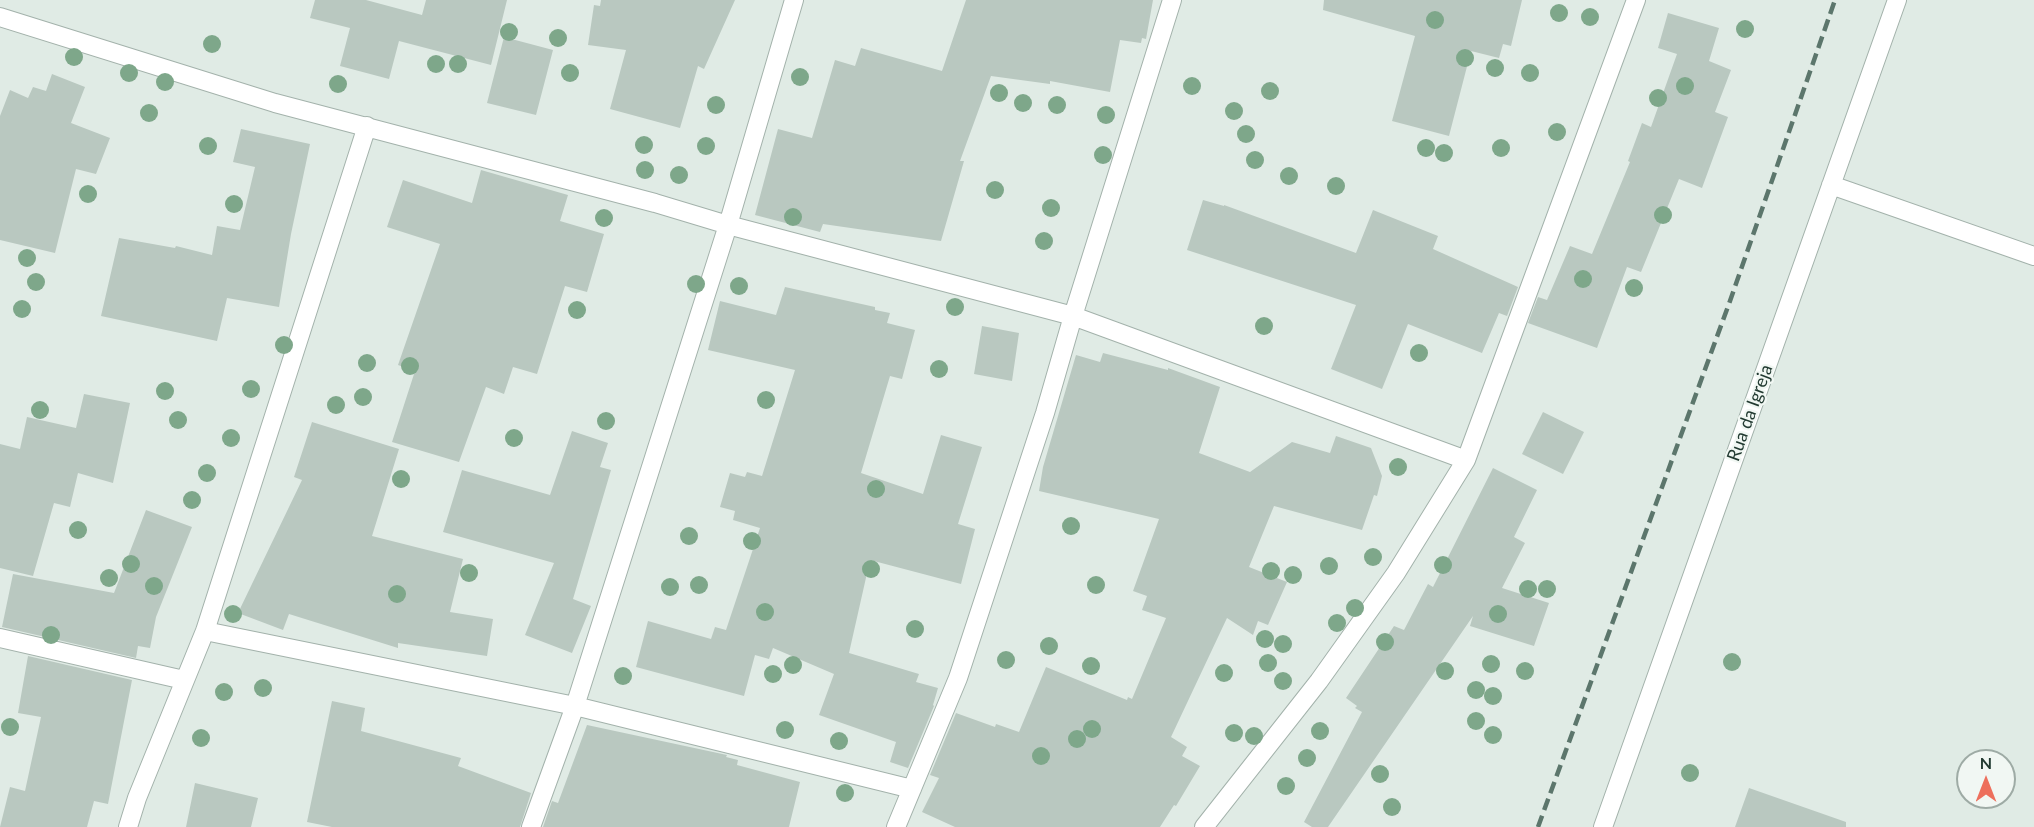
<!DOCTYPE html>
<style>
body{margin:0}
#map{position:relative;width:2034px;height:827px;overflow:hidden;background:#e0ebe5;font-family:Lato,sans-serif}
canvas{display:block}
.north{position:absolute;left:1956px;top:749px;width:60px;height:60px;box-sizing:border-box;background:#f1f7f3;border:2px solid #9eaba5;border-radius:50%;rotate:0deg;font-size:16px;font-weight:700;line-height:24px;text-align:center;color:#223a31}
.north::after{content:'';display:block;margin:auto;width:21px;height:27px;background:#ed6f5c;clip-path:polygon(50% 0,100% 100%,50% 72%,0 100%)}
</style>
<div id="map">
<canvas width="2034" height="827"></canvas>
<div class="north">N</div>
</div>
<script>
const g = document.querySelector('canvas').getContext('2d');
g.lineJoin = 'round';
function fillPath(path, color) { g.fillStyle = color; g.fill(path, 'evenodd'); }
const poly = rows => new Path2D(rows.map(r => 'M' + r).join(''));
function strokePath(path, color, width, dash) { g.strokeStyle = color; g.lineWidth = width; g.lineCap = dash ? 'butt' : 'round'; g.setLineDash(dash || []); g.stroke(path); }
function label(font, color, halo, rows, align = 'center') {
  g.font = font + ' Lato,sans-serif'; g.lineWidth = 4.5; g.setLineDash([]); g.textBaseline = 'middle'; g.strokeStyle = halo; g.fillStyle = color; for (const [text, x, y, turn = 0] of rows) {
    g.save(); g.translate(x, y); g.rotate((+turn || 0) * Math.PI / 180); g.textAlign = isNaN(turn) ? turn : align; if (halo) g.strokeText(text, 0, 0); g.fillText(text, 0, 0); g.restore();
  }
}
fillPath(poly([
 [315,0,366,0,422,15,426,0,507,0,491,65,399,41,389,79,340,66,350,28,310,18],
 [601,0,735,0,704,69,698,66,680,128,610,109,626,50,588,45,594,5,600,6],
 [966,0,1153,0,1146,39,1142,38,1141,43,1120,40,1110,92,1050,81,1050,84,991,76,960,161,964,161,941,241,823,224,820,232,755,215,778,129,812,138,835,60,855,66,861,48,942,71],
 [1324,0,1522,0,1511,46,1503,44,1499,58,1471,51,1449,136,1392,121,1415,36,1323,10],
 [1668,13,1719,28,1709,61,1731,70,1715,112,1728,117,1702,188,1679,179,1641,272,1627,267,1597,348,1528,323,1538,297,1547,300,1570,246,1592,254,1630,162,1628,161,1642,123,1651,127,1677,54,1658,48],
 [504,37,553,50,536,115,487,103],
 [52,74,85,87,71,123,110,138,96,174,76,169,55,253,0,240,0,116,10,90,28,98,33,87,46,91],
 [241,129,310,144,291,234,279,307,227,298,217,341,101,316,119,238,175,248,176,246,212,255,217,226,240,230,255,167,233,162],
 [481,170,568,195,560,221,604,234,587,292,565,286,537,374,513,367,504,394,486,387,459,462,392,442,415,371,398,365,440,244,387,227,403,180,472,203],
 [1203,200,1224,206,1224,205,1356,253,1373,210,1438,236,1433,249,1518,287,1507,316,1499,313,1482,353,1408,324,1382,389,1331,369,1356,305,1187,250],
 [785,287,875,307,875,310,890,313,887,323,915,330,902,379,890,376,861,473,923,494,941,435,982,447,958,524,975,529,961,584,870,560,849,653,919,674,916,682,938,688,933,705,934,706,908,768,890,762,896,742,819,715,834,674,773,648,769,659,755,655,744,696,636,667,648,621,711,639,715,627,726,630,760,528,733,520,735,511,720,507,730,473,745,477,747,472,762,476,795,370,708,350,720,301,776,315],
 [982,326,1019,333,1012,381,974,374],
 [1103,353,1168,370,1168,368,1220,387,1199,453,1250,472,1292,442,1330,453,1336,436,1371,448,1382,476,1377,496,1374,495,1362,530,1274,506,1249,567,1287,582,1268,625,1258,621,1253,635,1227,618,1171,737,1187,747,1182,756,1200,766,1176,806,1174,805,1160,827,955,827,922,812,939,778,930,775,956,713,995,727,996,724,1019,732,1046,667,1127,700,1128,697,1132,699,1166,618,1142,610,1147,596,1133,591,1159,519,1039,491,1043,467,1076,355,1100,362],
 [84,394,130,403,113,483,78,473,70,507,54,503,33,576,0,568,0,444,20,449,27,417,76,428],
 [1543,412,1584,432,1563,474,1522,454],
 [312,422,399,449,372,536,463,559,450,612,493,619,487,656,398,643,398,648,289,614,283,630,238,613,302,480,294,477],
 [572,431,608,443,600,467,611,470,573,599,591,606,572,653,525,635,554,563,443,532,462,470,550,495],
 [1493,468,1537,490,1514,537,1525,543,1502,588,1549,603,1534,646,1470,626,1473,616,1328,827,1312,827,1304,822,1362,712,1355,708,1357,706,1346,698,1394,626,1404,630,1428,584,1433,587],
 [146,510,192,527,156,617,150,648,138,646,136,658,2,627,13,574,114,593],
 [28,656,132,680,108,804,94,801,87,827,0,827,10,787,25,791,41,717,18,713],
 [332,701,365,708,361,731,461,758,458,766,531,793,520,827,332,827,307,822],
 [587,725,727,755,726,757,738,760,737,765,800,782,789,827,543,827,552,801,558,803],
 [195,783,258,798,251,827,186,827],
 [1749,788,1846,822,1846,827,1735,827]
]), '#b9c8c0');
const street = poly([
 [0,17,275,103,655,203,728,225,1073,316,1466,460],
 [1831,185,2034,256],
 [205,631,575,706,912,789],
 [0,638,184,680],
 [128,827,137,798,205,631,367,126],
 [531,827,575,706,728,225,794,0],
 [896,827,958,678,1045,413,1073,316,1172,0],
 [1204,827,1319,681,1396,573,1466,460,1636,0],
 [1603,827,1897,0]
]);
strokePath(street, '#a3b2ab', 20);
strokePath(street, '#fff', 18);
strokePath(poly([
 [1538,827,1730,301,1835,0]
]), '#5c766c', 4.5, [12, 6]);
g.fillStyle = '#7ea78a';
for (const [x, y] of [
 [1559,13],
 [1590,17],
 [1435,20],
 [1745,29],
 [509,32],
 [558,38],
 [212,44],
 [74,57],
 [1465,58],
 [436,64],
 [458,64],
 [1495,68],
 [129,73],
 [570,73],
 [1530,73],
 [800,77],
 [165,82],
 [338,84],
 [1192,86],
 [1685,86],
 [1270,91],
 [999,93],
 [1658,98],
 [1023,103],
 [716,105],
 [1057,105],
 [1234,111],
 [149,113],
 [1106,115],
 [1557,132],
 [1246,134],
 [644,145],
 [208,146],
 [706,146],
 [1426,148],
 [1501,148],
 [1444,153],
 [1103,155],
 [1255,160],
 [645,170],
 [679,175],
 [1289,176],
 [1336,186],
 [995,190],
 [88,194],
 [234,204],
 [1051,208],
 [1663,215],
 [793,217],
 [604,218],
 [1044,241],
 [27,258],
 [1583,279],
 [36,282],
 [696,284],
 [739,286],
 [1634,288],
 [955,307],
 [22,309],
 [577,310],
 [1264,326],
 [284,345],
 [1419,353],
 [367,363],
 [410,366],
 [939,369],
 [251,389],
 [165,391],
 [363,397],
 [766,400],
 [336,405],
 [40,410],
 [178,420],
 [606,421],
 [231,438],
 [514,438],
 [1398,467],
 [207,473],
 [401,479],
 [876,489],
 [192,500],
 [1071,526],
 [78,530],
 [689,536],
 [752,541],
 [1373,557],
 [131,564],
 [1443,565],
 [1329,566],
 [871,569],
 [1271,571],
 [469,573],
 [1293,575],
 [109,578],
 [699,585],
 [1096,585],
 [154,586],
 [670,587],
 [1528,589],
 [1547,589],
 [397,594],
 [1355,608],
 [765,612],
 [233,614],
 [1498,614],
 [1337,623],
 [915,629],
 [51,635],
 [1265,639],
 [1385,642],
 [1283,644],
 [1049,646],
 [1006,660],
 [1732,662],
 [1268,663],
 [1491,664],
 [793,665],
 [1091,666],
 [1445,671],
 [1525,671],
 [1224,673],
 [773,674],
 [623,676],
 [1283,681],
 [263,688],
 [1476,690],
 [224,692],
 [1493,696],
 [1476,721],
 [10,727],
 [1092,729],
 [785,730],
 [1320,731],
 [1234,733],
 [1493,735],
 [1254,736],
 [201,738],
 [1077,739],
 [839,741],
 [1041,756],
 [1307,758],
 [1690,773],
 [1380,774],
 [1286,786],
 [845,793],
 [1392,807]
]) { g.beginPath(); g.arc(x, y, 9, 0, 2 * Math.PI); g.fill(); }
label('18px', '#223a31', '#f1f7f3', [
 ["Rua da Igreja",1750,413,-70]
]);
</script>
